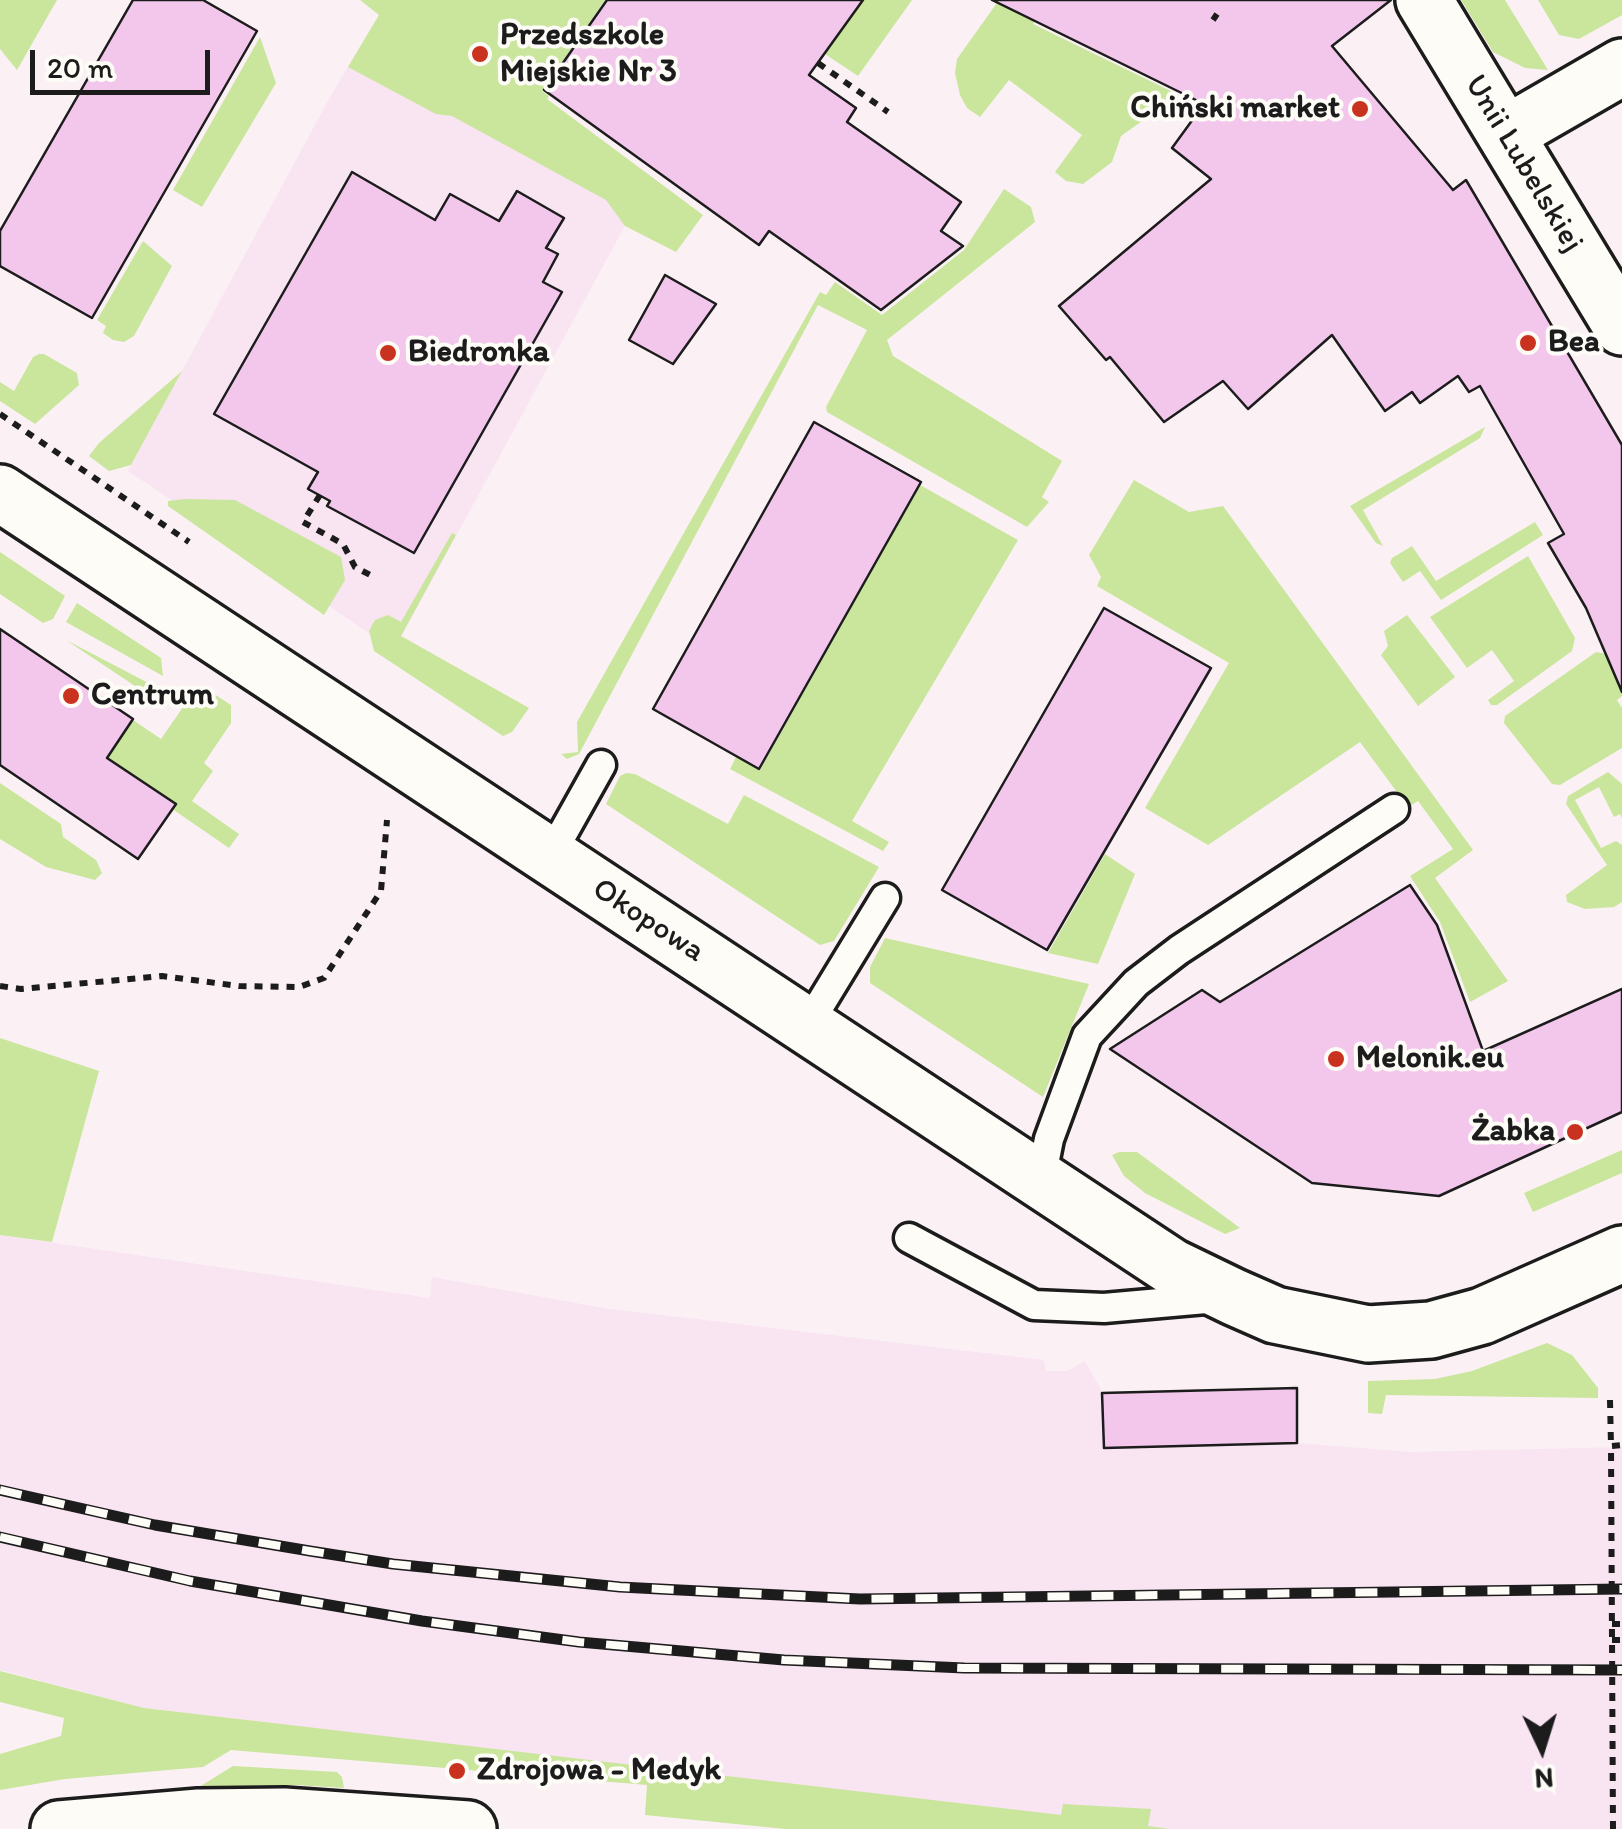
<!DOCTYPE html>
<meta charset="utf-8">
<style>
body{margin:0}
#map{position:relative;width:1622px;height:1829px;overflow:hidden;background:#fbf1f5;font-family:Itim,sans-serif}
canvas{display:block}
.north{position:absolute;left:1492px;top:1699px;width:100px;height:100px;-webkit-text-stroke:8px #fdfcf7;paint-order:stroke;rotate:176deg;font-size:28px;font-weight:700;line-height:40px;text-align:center;color:#1c1c1c}
.north::after{content:'';display:block;margin:auto;width:35px;height:45px;background:#1c1c1c;clip-path:polygon(50% 0,100% 100%,50% 72%,0 100%)}
.scale{position:absolute;left:30px;top:50px;width:180px;height:45px;box-sizing:border-box;border:5px solid #1c1c1c;border-top:0;padding-left:12px;font-size:30px;line-height:35px;white-space:nowrap;color:#1c1c1c;-webkit-text-stroke:8px #fdfcf7;paint-order:stroke}
</style>
<div id="map">
<canvas width="1622" height="1829"></canvas>
<div class="north">N</div>
<div class="scale">20 m</div>
</div>
<script>
const g = document.querySelector('canvas').getContext('2d');
g.lineJoin = 'round';
function fillPath(path, color) { g.fillStyle = color; g.fill(path, 'evenodd'); }
const poly = rows => new Path2D(rows.map(r => 'M' + r).join(''));
function strokePath(path, color, width, dash) { g.strokeStyle = color; g.lineWidth = width; g.lineCap = dash ? 'butt' : 'round'; g.setLineDash(dash || []); g.stroke(path); }
function label(font, color, halo, rows, align = 'center') {
  g.font = font + ' Itim,sans-serif'; g.lineWidth = 8; g.setLineDash([]); g.textBaseline = 'middle'; g.strokeStyle = halo; g.fillStyle = color; for (const [text, x, y, turn = 0] of rows) {
    g.save(); g.translate(x, y); g.rotate((+turn || 0) * Math.PI / 180); g.textAlign = isNaN(turn) ? turn : align; if (halo) g.strokeText(text, 0, 0); g.fillText(text, 0, 0); g.restore();
  }
}
fillPath(poly([
 [360,0,560,0,496,94,638,202,394,650,128,471,330,97,379,15],
 [0,1235,430,1298,432,1277,603,1308,1044,1360,1046,1371,1067,1371,1085,1361,1103,1393,1297,1388,1298,1443,1411,1452,1622,1447,1622,1829,1154,1829,144,1708,0,1670]
]), '#f9e4f2');
fillPath(poly([
 [0,0,57,0,17,70,0,49],
 [360,0,605,0,542,91,549,96,547,99,703,215,676,252,625,226,606,200,452,116,436,114,348,67,379,15],
 [863,0,912,0,858,76,825,54],
 [999,0,1045,0,1033,24,1179,95,1121,136,1112,162,1083,184,1066,181,1055,172,1082,135,1009,80,980,117,967,108,960,95,955,73,957,59],
 [1461,0,1505,0,1548,70,1525,68,1493,52],
 [1538,0,1622,0,1622,15,1579,39,1559,35],
 [260,37,276,83,202,207,173,190],
 [1004,189,1031,207,1035,222,887,340,893,356,1062,461,1042,497,1049,502,1027,527,827,412,826,407,867,330,818,305,579,754,567,759,561,754,578,752,577,722,820,292,826,295,835,282,882,315,964,250],
 [143,241,172,266,134,336,124,342,113,340,103,333,106,326,97,320],
 [39,354,44,354,77,373,79,385,35,424,0,401,0,382,14,391,33,357],
 [182,371,131,465,109,471,89,456,99,443],
 [1485,427,1480,438,1363,510,1383,546,1376,543,1350,506],
 [1134,480,1189,512,1223,506,1473,850,1435,878,1508,981,1470,1002,1440,922,1410,876,1453,849,1418,801,1408,807,1360,742,1208,845,1145,808,1229,663,1097,586,1101,577,1089,555],
 [920,485,1018,540,852,821,889,842,883,851,730,769,736,757,760,770],
 [185,499,235,500,341,557,345,580,324,615,168,506,168,501],
 [1535,522,1543,535,1441,600,1420,571,1403,582,1390,563,1392,558,1412,546,1436,581],
 [452,533,456,535,401,636,529,708,512,732,503,736,374,651,369,631,375,620,388,615,401,622],
 [0,552,65,596,53,619,43,623,0,594],
 [1528,556,1575,638,1572,651,1497,705,1491,705,1488,700,1514,681,1492,650,1467,668,1430,617],
 [77,603,161,658,163,676,66,622],
 [1407,615,1455,677,1418,706,1381,655,1388,646,1384,631],
 [66,640,156,687,150,696],
 [1596,652,1607,654,1622,683,1622,696,1617,700,1622,708,1622,748,1560,785,1552,784,1504,723,1505,716],
 [208,690,231,705,231,723,204,763,213,771,192,801,239,834,229,848,104,762,133,720,161,739,190,697],
 [1608,772,1622,784,1622,818,1620,814,1614,817,1599,787,1575,800,1601,848,1616,841,1622,845,1622,902,1614,907,1585,909,1567,902,1566,895,1607,865,1566,804,1568,796],
 [626,773,635,774,728,824,744,795,879,867,834,941,820,945,606,804,620,776],
 [0,783,61,824,63,837,96,860,102,873,95,880,46,867,0,839],
 [1105,854,1135,874,1098,964,1048,953],
 [885,938,1089,984,1043,1097,870,983,870,967],
 [0,1038,99,1071,52,1242,0,1235],
 [1622,1150,1622,1173,1533,1212,1524,1193],
 [1119,1152,1137,1152,1240,1228,1225,1234,1145,1193,1124,1176,1112,1155],
 [1547,1343,1572,1355,1598,1388,1598,1398,1386,1395,1382,1414,1368,1413,1368,1381,1435,1379,1472,1371],
 [0,1671,144,1708,1061,1815,1063,1804,1151,1809,1148,1826,1170,1829,786,1829,645,1815,647,1785,231,1750,203,1767,65,1779,0,1790,0,1754,61,1736,64,1718,0,1702],
 [233,1766,337,1772,342,1777,344,1788,296,1785,199,1787]
]), '#cae59c');
const building = poly([
 [133,0,203,0,257,31,92,318,0,266,0,231,133,0],
 [607,0,863,0,809,75,856,108,847,122,961,202,941,231,963,246,881,310,769,231,759,245,544,90,607,0],
 [992,0,1391,0,1332,46,1453,190,1466,180,1622,445,1622,692,1586,608,1548,543,1564,534,1480,386,1469,392,1458,376,1420,403,1412,392,1385,411,1332,335,1248,409,1223,381,1164,422,1110,357,1106,360,1059,306,1211,179,1172,148,1204,104,992,0],
 [352,172,435,220,450,194,499,221,517,191,564,218,546,248,558,254,543,282,562,292,414,553,327,506,330,501,308,489,318,472,214,414,352,172],
 [665,275,716,304,673,364,629,340,665,275],
 [814,422,921,482,759,769,653,709,814,422],
 [1104,608,1211,668,1047,950,942,890,1104,608],
 [0,629,133,719,107,758,176,804,138,859,0,765,0,629],
 [1410,885,1437,925,1483,1051,1622,989,1622,1112,1439,1196,1312,1183,1110,1049,1202,990,1220,1002,1410,885],
 [1297,1388,1297,1443,1104,1448,1102,1393,1297,1388]
]);
fillPath(building, '#f3c7ec');
strokePath(building, '#1c1c1c', 2.5);
const service = poly([
 [550,856,601,765],
 [807,1026,885,898],
 [1041,1179,1049,1139,1087,1036,1136,983,1179,950,1394,809],
 [909,1238,1034,1305,1104,1308,1217,1298]
]);
const minor = poly([
 [1506,134,1622,67],
 [0,493,1172,1267,1234,1297,1275,1315,1368,1334,1431,1330,1482,1316,1622,1254]
]);
const tertiary = poly([
 [1424,0,1622,327],
 [59,1829,199,1817,284,1816,468,1829]
]);
strokePath(service, '#1c1c1c', 35);
strokePath(minor, '#1c1c1c', 62);
strokePath(tertiary, '#1c1c1c', 62);
strokePath(poly([
 [1213,20,1217,14],
 [818,63,888,112],
 [0,414,189,542],
 [320,495,303,522,343,544,355,567,372,576],
 [0,986,21,989,162,976,239,986,299,987,324,978,381,891,387,820],
 [1610,1400,1611,1446],
 [1612,1624,1622,1624],
 [1612,1640,1622,1640]
]), '#1c1c1c', 6, [8, 8]);
strokePath(service, '#fdfcf7', 28);
strokePath(minor, '#fdfcf7', 55);
strokePath(tertiary, '#fdfcf7', 55);
const rail = poly([
 [0,1490,155,1525,310,1551,393,1564,620,1587,860,1599,1622,1589],
 [0,1537,190,1581,422,1621,579,1642,784,1660,964,1668,1622,1670]
]);
strokePath(rail, '#1c1c1c', 11);
strokePath(rail, '#fdfcf7', 8, [22]);
strokePath(poly([
 [1613,1829,1611,1446,1622,1445]
]), '#1c1c1c', 6, [8, 8]);
for (const [x, y, r, color] of [
 [480,54,10,"#c8321e"],
 [1360,109,10,"#c8321e"],
 [1528,343,10,"#c8321e"],
 [388,353,10,"#c8321e"],
 [71,696,10,"#c8321e"],
 [1336,1059,10,"#c8321e"],
 [1575,1132,10,"#c8321e"],
 [457,1771,10,"#c8321e"]
]) { const dot = new Path2D(); dot.arc(x, y, r, 0, 2 * Math.PI); g.fillStyle = color; g.fill(dot); strokePath(dot, '#fdfcf7', 4); }
label('bold 32px', '#1c1c1c', '#fdfcf7', [
 ["Przedszkole",500,36],
 ["Miejskie Nr 3",500,73],
 ["Chiński market",1340,109,"right"],
 ["Bea",1548,343],
 ["Biedronka",408,353],
 ["Centrum",91,696],
 ["Melonik.eu",1356,1059],
 ["Żabka",1555,1132,"right"],
 ["Zdrojowa - Medyk",477,1771]
], 'left');
label('32px', '#1c1c1c', '#fdfcf7', [
 ["Unii Lubelskiej",1523,164,59],
 ["Okopowa",648,921,33]
]);
</script>
